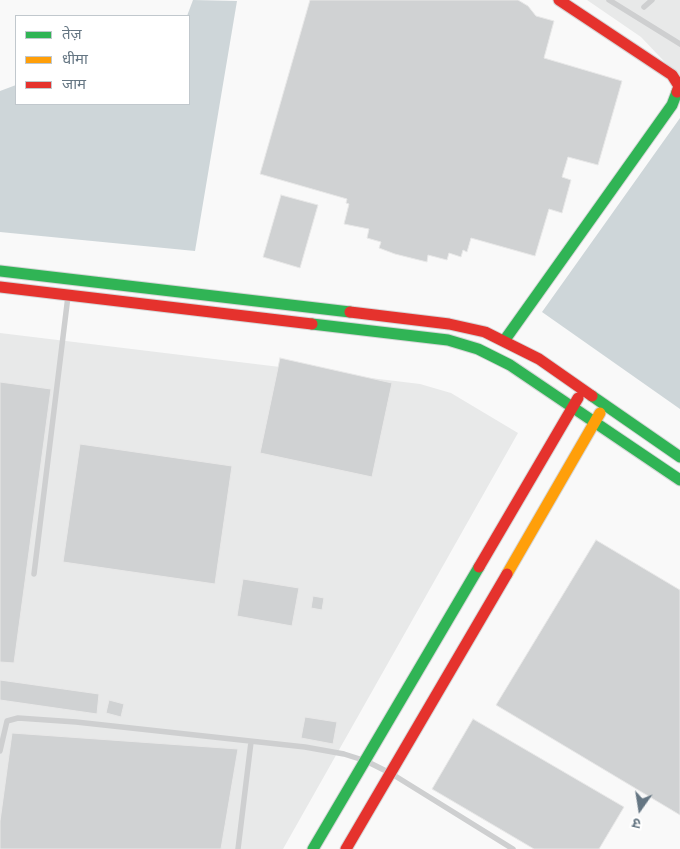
<!DOCTYPE html>
<meta charset="utf-8">
<style>
body{margin:0}
#map{position:relative;width:680px;height:849px;overflow:hidden;background:#f9f9f9;font-family:"DejaVu Sans","Noto Sans Devanagari",sans-serif}
canvas{display:block}
.legend{position:absolute;left:15px;top:15px;width:175px;height:90px;box-sizing:border-box;background:#fff;border:1px solid #c1c8cd;margin:0;padding:6px 9px;list-style:none;font-size:15px;color:#657683}
.legend li{display:flex;align-items:center;gap:10px;height:25px}
.legend b{width:25px;border:1px solid #c1c8cd}
.north{position:absolute;left:615px;top:784px;width:50px;height:50px;-webkit-text-stroke:4px #fff;paint-order:stroke;rotate:193deg;font-size:14px;font-weight:700;line-height:20px;text-align:center;color:#657683}
.north::after{content:'';display:block;margin:auto;width:18px;height:22px;background:#657683;clip-path:polygon(50% 0,100% 100%,50% 72%,0 100%)}
</style>
<div id="map">
<canvas width="680" height="849"></canvas>
<ul class="legend">
<li><b style="height:6px;background:#30b455"></b>तेज़</li>
<li><b style="height:6px;background:#ff9f0a"></b>धीमा</li>
<li><b style="height:6px;background:#e5322d"></b>जाम</li>
</ul>
<div class="north">उ</div>
</div>
<script>
const g = document.querySelector('canvas').getContext('2d');
g.lineJoin = 'round';
function fillPath(path, color) { g.fillStyle = color; g.fill(path, 'evenodd'); }
const poly = rows => new Path2D(rows.map(r => 'M' + r).join(''));
function strokePath(path, color, width, dash) { g.strokeStyle = color; g.lineWidth = width; g.lineCap = dash ? 'butt' : 'round'; g.setLineDash(dash || []); g.stroke(path); }
fillPath(poly([
 [587,0,680,0,680,78,641,37],
 [0,333,420,384,451,393,518,433,283,849,0,849]
]), '#e8e9e9');
fillPath(poly([
 [193,0,237,1,195,251,0,232,0,91,16,85,16,104,189,104,187,16],
 [680,118,680,409,542,312]
]), '#ced6d9');
const building = poly([
 [310,0,518,0,528,6,536,16,554,21,544,58,622,81,598,165,568,157,562,177,571,180,562,213,549,209,535,256,471,238,467,252,463,250,461,257,449,253,447,260,428,255,427,262,395,254,379,248,381,242,367,238,369,229,344,224,349,204,346,203,347,199,260,174,310,0],
 [281,195,318,205,300,268,263,257,281,195],
 [280,358,392,383,372,477,260,453,280,358],
 [0,382,51,389,14,663,0,662,0,382],
 [80,444,232,466,215,584,63,562,80,444],
 [596,540,680,590,680,815,496,705,596,540],
 [243,579,299,588,292,626,237,616,243,579],
 [313,596,324,598,322,610,311,608,313,596],
 [0,680,99,694,97,714,0,700,0,680],
 [109,700,124,704,121,717,106,713,109,700],
 [305,717,337,722,333,744,301,738,305,717],
 [473,719,624,807,599,849,534,849,432,789,473,719],
 [12,733,238,749,221,849,0,849,0,821,12,733]
]);
fillPath(building, '#d0d2d3');
strokePath(building, '#e8e8e8', 1);
const fast = poly([
 [0,271,350,312],
 [312,324,448,340,478,349,510,365,680,480],
 [504,341,672,105,677,92],
 [592,396,680,457],
 [313,849,479,567]
]);
const slow = poly([
 [507,574,600,413]
]);
const jam = poly([
 [559,0,672,75,679,86,677,92],
 [0,287,312,324],
 [350,312,449,324,485,332,539,359,592,396],
 [479,567,578,398],
 [346,849,507,574]
]);
strokePath(fast, '#d5d6d7', 13);
strokePath(slow, '#d5d6d7', 13);
strokePath(jam, '#d5d6d7', 13);
strokePath(poly([
 [609,0,680,44],
 [644,7,652,0],
 [34,574,68,296],
 [0,751,7,721,18,718,76,722,305,747,344,754,366,761,392,774,513,849],
 [238,849,251,742]
]), '#cecfd0', 5.5);
strokePath(fast, '#30b455', 11);
strokePath(slow, '#ff9f0a', 11);
strokePath(jam, '#e5322d', 11);
</script>
